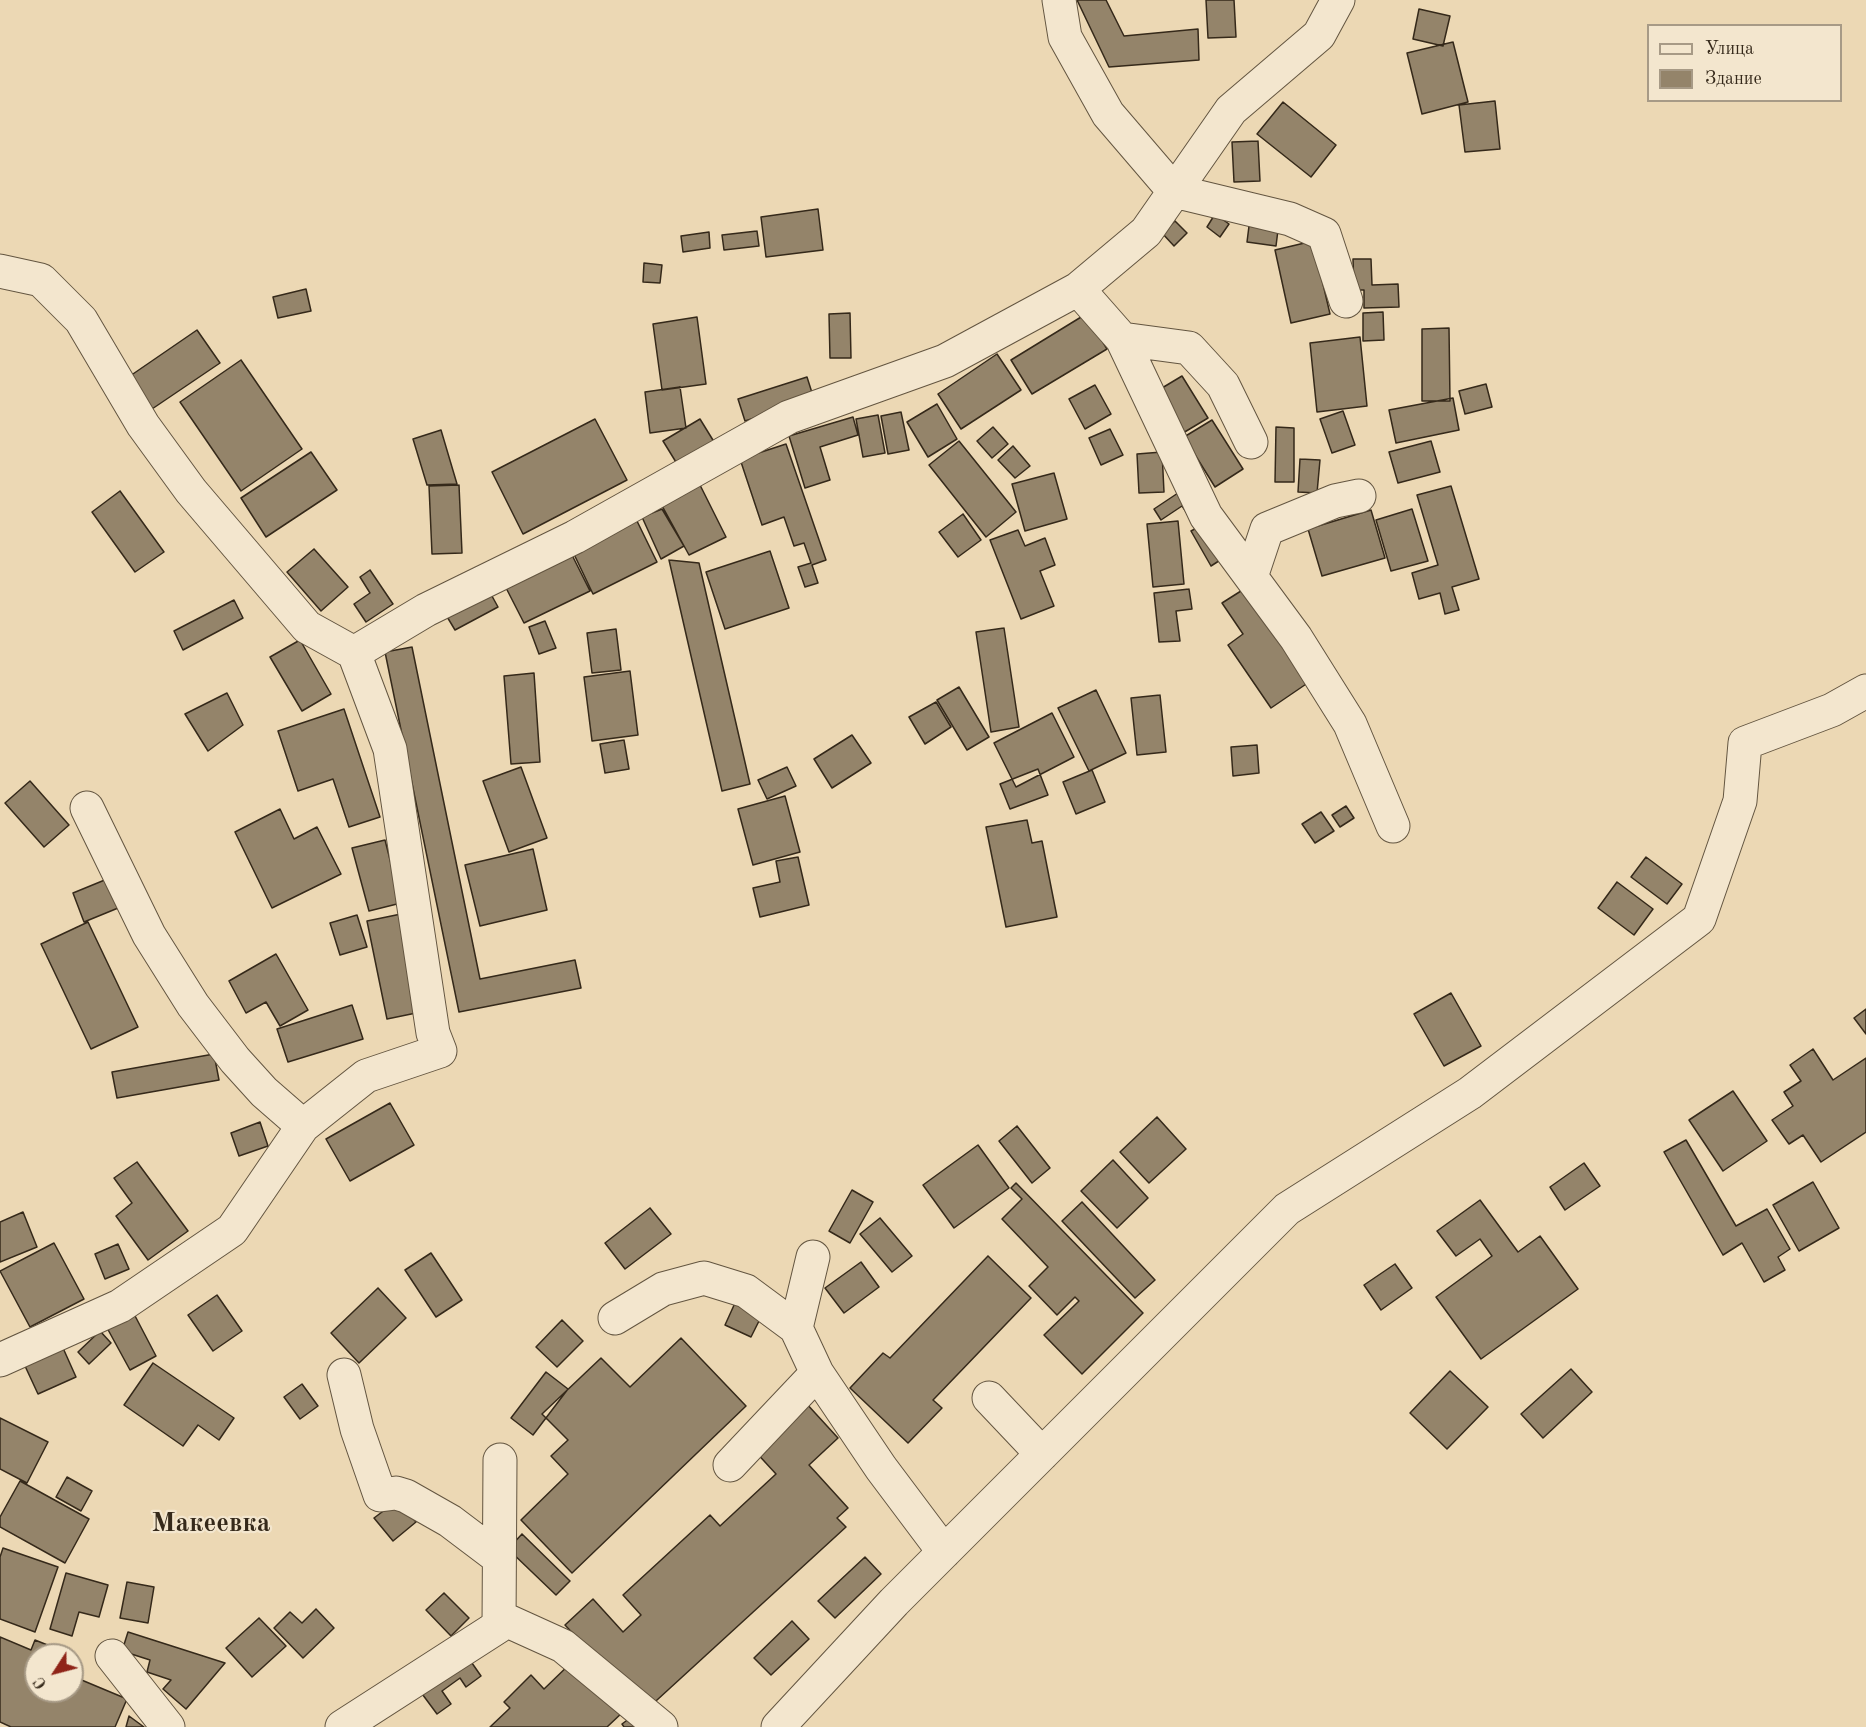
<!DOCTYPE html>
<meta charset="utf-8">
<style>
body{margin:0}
#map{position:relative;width:1866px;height:1727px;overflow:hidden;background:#ecd8b4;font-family:"Old Standard TT",serif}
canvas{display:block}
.legend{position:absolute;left:1647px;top:24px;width:195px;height:78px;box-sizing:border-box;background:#f3e6ce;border:2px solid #a79a86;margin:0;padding:8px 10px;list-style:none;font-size:18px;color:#35291a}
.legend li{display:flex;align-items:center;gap:12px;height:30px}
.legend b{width:30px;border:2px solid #a79a86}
.north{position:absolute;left:24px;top:1643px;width:60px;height:60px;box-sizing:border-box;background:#f3e6ce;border:2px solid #a79a86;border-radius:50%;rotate:234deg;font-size:16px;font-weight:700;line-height:24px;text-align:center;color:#35291a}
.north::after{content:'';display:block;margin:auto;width:21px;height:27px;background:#8f2418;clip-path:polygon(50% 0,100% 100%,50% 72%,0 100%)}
</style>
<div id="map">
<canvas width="1866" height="1727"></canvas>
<ul class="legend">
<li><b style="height:8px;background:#f3e6ce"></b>Улица</li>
<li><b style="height:16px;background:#94846a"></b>Здание</li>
</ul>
<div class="north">С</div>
</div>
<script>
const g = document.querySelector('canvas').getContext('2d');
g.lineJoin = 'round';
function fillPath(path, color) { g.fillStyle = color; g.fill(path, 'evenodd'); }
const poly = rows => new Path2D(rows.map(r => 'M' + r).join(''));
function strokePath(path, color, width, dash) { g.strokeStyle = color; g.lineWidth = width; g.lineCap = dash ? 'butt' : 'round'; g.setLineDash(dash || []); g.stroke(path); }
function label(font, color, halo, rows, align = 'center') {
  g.font = font + ' "Old Standard TT",serif'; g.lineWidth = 4.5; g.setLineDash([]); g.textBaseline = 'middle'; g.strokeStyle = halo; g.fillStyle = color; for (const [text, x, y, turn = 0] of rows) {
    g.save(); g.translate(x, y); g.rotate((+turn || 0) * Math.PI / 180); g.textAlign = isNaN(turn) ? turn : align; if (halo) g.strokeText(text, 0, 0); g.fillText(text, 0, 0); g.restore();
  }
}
const building = poly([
 [1077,0,1106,0,1124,36,1198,29,1199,60,1109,67,1077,0],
 [1206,0,1234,0,1236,37,1208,38,1206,0],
 [1419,9,1450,16,1443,46,1413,39,1419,9],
 [1453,42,1468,102,1422,114,1407,53,1453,42],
 [1495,101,1500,149,1465,152,1459,105,1495,101],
 [1283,102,1336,145,1311,177,1257,134,1283,102],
 [1258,141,1260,181,1234,182,1232,142,1258,141],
 [818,209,823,250,766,257,761,217,818,209],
 [1215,214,1229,224,1220,237,1207,227,1215,214],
 [1175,221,1187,233,1174,246,1162,233,1175,221],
 [1249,226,1278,230,1276,246,1247,242,1249,226],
 [757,231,759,246,724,250,722,235,757,231],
 [709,232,710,248,683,252,681,236,709,232],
 [1313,241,1330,314,1291,323,1275,250,1313,241],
 [1353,259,1371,259,1372,285,1398,284,1399,307,1364,308,1364,290,1354,290,1353,259],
 [644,263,662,265,660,283,643,282,644,263],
 [306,289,311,311,278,318,273,297,306,289],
 [1383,312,1384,340,1363,341,1363,313,1383,312],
 [850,313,851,358,830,358,829,314,850,313],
 [1086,314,1107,349,1032,394,1011,360,1086,314],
 [697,317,706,384,662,390,653,324,697,317],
 [1449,328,1450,401,1422,401,1422,329,1449,328],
 [197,330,220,363,152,409,130,376,197,330],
 [1360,337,1367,406,1317,412,1310,343,1360,337],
 [997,354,1021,390,961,429,938,394,997,354],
 [241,360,302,449,241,491,180,402,241,360],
 [1182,376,1208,418,1183,433,1157,391,1182,376],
 [807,377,814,399,745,421,738,399,807,377],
 [1486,384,1492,407,1465,414,1459,391,1486,384],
 [1095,385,1111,414,1085,429,1069,399,1095,385],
 [680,387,686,428,650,433,645,392,680,387],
 [1453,398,1459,430,1396,443,1389,410,1453,398],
 [937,404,957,439,928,457,907,422,937,404],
 [1343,411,1355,445,1332,453,1320,419,1343,411],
 [901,412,909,450,888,454,881,416,901,412],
 [878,415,885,453,863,457,856,419,878,415],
 [853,417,858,435,820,447,830,480,805,488,789,436,853,417],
 [595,419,627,480,523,534,492,472,595,419],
 [700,419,716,445,679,467,663,441,700,419],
 [1212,420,1243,469,1215,487,1184,437,1212,420],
 [993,427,1008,444,992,458,977,441,993,427],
 [1276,427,1294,428,1294,482,1275,482,1276,427],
 [1110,429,1123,455,1101,465,1089,438,1110,429],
 [441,430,457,484,427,485,413,439,441,430],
 [959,441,1016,512,986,537,929,465,959,441],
 [1431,441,1440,472,1398,483,1389,452,1431,441],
 [786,444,826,560,812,565,818,583,805,587,798,567,811,563,804,543,794,546,784,517,762,525,740,459,786,444],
 [1013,446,1030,466,1015,478,998,460,1013,446],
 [311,452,337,490,266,537,241,498,311,452],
 [1162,452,1164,492,1139,493,1137,454,1162,452],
 [1300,459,1320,460,1317,493,1298,492,1300,459],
 [1054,473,1067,519,1025,531,1012,484,1054,473],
 [698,481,726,537,689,555,660,502,698,481],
 [459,485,462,553,432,554,429,486,459,485],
 [1451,486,1479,579,1452,587,1459,610,1445,614,1440,593,1419,599,1412,573,1438,565,1417,495,1451,486],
 [120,491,164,552,135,572,92,512,120,491],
 [1181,491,1189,516,1182,506,1161,520,1154,509,1181,491],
 [662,509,684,546,661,559,642,517,662,509],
 [1412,509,1428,561,1391,571,1376,520,1412,509],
 [1371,510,1385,558,1322,576,1308,529,1371,510],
 [963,514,981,540,958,557,939,532,963,514],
 [636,519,657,562,593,594,572,550,636,519],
 [1178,521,1184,584,1153,587,1147,524,1178,521],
 [1206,523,1225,557,1211,566,1191,531,1206,523],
 [1018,530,1025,546,1045,538,1055,565,1040,571,1054,606,1021,619,990,540,1018,530],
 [568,547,590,591,524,623,502,580,568,547],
 [314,549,348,587,321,611,287,572,314,549],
 [770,551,789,608,725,629,706,572,770,551],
 [669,560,699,563,750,784,722,791,669,560],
 [370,570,393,604,366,622,354,604,370,593,360,577,370,570],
 [1252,584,1315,678,1271,708,1228,645,1243,634,1222,603,1252,584],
 [487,587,498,607,455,630,443,610,487,587],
 [1189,589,1192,609,1176,611,1180,641,1159,642,1154,593,1189,589],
 [234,600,243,618,183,650,174,631,234,600],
 [545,621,556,648,539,654,529,627,545,621],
 [1004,628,1019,727,991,732,976,632,1004,628],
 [616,629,621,670,592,673,587,633,616,629],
 [300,640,331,694,302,711,270,657,300,640],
 [412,647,480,979,575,960,581,988,459,1012,385,652,412,647],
 [630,671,638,735,592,741,584,677,630,671],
 [534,673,540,762,511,764,504,676,534,673],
 [959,687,989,737,967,750,937,700,959,687],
 [1096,690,1126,753,1089,771,1058,708,1096,690],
 [227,693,243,725,208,751,185,714,227,693],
 [1160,695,1166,752,1137,755,1131,698,1160,695],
 [936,702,951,727,925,744,909,717,936,702],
 [344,709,380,817,349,827,333,779,298,791,278,731,344,709],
 [1052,713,1074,757,1016,787,994,743,1052,713],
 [852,735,871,763,832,788,814,759,852,735],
 [624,740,629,769,605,773,600,744,624,740],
 [1257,745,1259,773,1233,776,1231,747,1257,745],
 [521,767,547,838,509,852,483,781,521,767],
 [787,767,796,786,767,799,758,780,787,767],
 [1038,769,1048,795,1010,809,1000,784,1038,769],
 [1092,770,1105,802,1076,814,1063,782,1092,770],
 [30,781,69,825,44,847,5,803,30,781],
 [785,796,800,852,753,865,738,809,785,796],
 [1346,806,1354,818,1340,827,1332,815,1346,806],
 [280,809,294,839,317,827,341,874,272,908,235,832,280,809],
 [1321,812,1334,831,1315,843,1302,824,1321,812],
 [1027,820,1032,843,1042,841,1057,917,1006,927,986,827,1027,820],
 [385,840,401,903,369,911,352,848,385,840],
 [533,849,547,910,480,926,465,865,533,849],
 [798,857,809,905,760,917,753,888,780,882,776,861,798,857],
 [1646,857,1682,884,1667,904,1631,877,1646,857],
 [112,877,123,906,84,922,73,893,112,877],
 [1617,882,1653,909,1634,935,1598,908,1617,882],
 [401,914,421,1012,387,1019,367,921,401,914],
 [357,915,367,947,340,955,330,923,357,915],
 [88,922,138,1027,91,1049,41,944,88,922],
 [276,954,308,1010,280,1026,266,1002,246,1013,229,981,276,954],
 [1451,993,1481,1046,1444,1066,1414,1014,1451,993],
 [352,1005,363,1039,288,1062,277,1029,352,1005],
 [1866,1009,1866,1034,1854,1018,1866,1009],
 [1813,1049,1833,1080,1866,1058,1866,1132,1821,1162,1803,1135,1789,1144,1772,1120,1793,1106,1784,1092,1801,1081,1790,1065,1813,1049],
 [214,1054,219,1080,117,1098,112,1072,214,1054],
 [1733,1091,1767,1141,1723,1171,1689,1120,1733,1091],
 [390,1103,414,1145,350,1181,326,1139,390,1103],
 [1157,1117,1186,1149,1149,1183,1120,1152,1157,1117],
 [260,1122,268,1146,239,1156,231,1133,260,1122],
 [1017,1126,1050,1168,1032,1183,999,1141,1017,1126],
 [1686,1140,1736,1226,1767,1209,1790,1249,1778,1257,1785,1270,1764,1282,1742,1243,1723,1255,1664,1152,1686,1140],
 [978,1145,1009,1188,954,1228,923,1185,978,1145],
 [1113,1160,1148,1198,1117,1228,1081,1191,1113,1160],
 [137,1162,188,1231,148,1260,116,1216,132,1203,114,1178,137,1162],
 [1584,1163,1600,1186,1565,1210,1550,1187,1584,1163],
 [1813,1182,1839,1228,1799,1251,1773,1205,1813,1182],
 [1016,1183,1143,1313,1082,1374,1044,1335,1079,1301,1075,1297,1057,1315,1029,1286,1048,1267,1002,1219,1022,1199,1011,1188,1016,1183],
 [852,1190,873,1202,850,1243,829,1231,852,1190],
 [1480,1200,1518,1252,1540,1236,1578,1289,1481,1359,1436,1297,1492,1256,1480,1239,1456,1256,1437,1231,1480,1200],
 [1082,1202,1155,1280,1135,1298,1062,1221,1082,1202],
 [650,1208,671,1234,625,1269,605,1243,650,1208],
 [23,1212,37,1247,0,1262,0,1222,23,1212],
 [880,1218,912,1256,892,1272,860,1234,880,1218],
 [54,1243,84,1299,30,1327,0,1271,54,1243],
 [118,1244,129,1269,105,1279,95,1254,118,1244],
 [431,1253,462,1300,436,1317,405,1270,431,1253],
 [988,1256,1031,1298,933,1400,942,1408,908,1443,850,1388,883,1353,890,1358,988,1256],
 [861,1262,879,1287,844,1313,825,1288,861,1262],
 [1395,1264,1412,1288,1381,1310,1364,1285,1395,1264],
 [378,1288,406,1318,359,1363,331,1333,378,1288],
 [217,1295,242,1331,213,1351,188,1315,217,1295],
 [735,1303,762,1315,751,1337,725,1325,735,1303],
 [133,1312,156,1356,130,1370,106,1326,133,1312],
 [562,1320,583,1341,557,1367,536,1347,562,1320],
 [100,1331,111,1343,89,1364,78,1352,100,1331],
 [681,1338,746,1406,572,1573,521,1520,568,1474,551,1456,568,1440,542,1414,601,1358,630,1387,681,1338],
 [63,1348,76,1377,38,1394,25,1366,63,1348],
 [153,1363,234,1418,219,1440,198,1425,183,1446,124,1405,153,1363],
 [1571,1369,1592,1392,1543,1438,1521,1414,1571,1369],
 [1450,1371,1488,1407,1447,1449,1410,1413,1450,1371],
 [546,1372,568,1389,533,1435,511,1418,546,1372],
 [302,1384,318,1406,300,1419,284,1397,302,1384],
 [805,1402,838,1438,809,1465,848,1508,837,1518,846,1527,645,1711,565,1625,593,1599,623,1632,641,1615,623,1595,710,1515,720,1526,776,1474,753,1449,805,1402],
 [0,1418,48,1442,27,1483,0,1469,0,1418],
 [67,1477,92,1491,81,1511,56,1497,67,1477],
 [20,1481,89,1519,65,1563,0,1527,0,1517,20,1481],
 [398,1500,416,1522,393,1541,374,1518,398,1500],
 [522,1534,570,1581,556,1595,508,1549,522,1534],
 [3,1548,58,1567,35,1632,0,1619,0,1557,3,1548],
 [865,1557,881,1574,835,1618,818,1601,865,1557],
 [66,1573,108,1585,99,1617,79,1612,72,1636,50,1629,66,1573],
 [127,1582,154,1587,148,1623,120,1618,127,1582],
 [444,1593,469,1618,451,1636,426,1610,444,1593],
 [316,1609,334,1628,303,1658,274,1628,290,1612,302,1623,316,1609],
 [259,1618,286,1646,252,1677,226,1648,259,1618],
 [792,1621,809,1639,771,1675,754,1658,792,1621],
 [128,1632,225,1663,186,1709,163,1689,171,1680,147,1672,150,1660,122,1651,128,1632],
 [0,1637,31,1650,35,1640,65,1652,63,1655,36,1655,36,1691,72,1691,72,1676,127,1699,115,1727,11,1727,0,1722,0,1637],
 [465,1653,481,1676,466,1687,460,1678,442,1691,451,1704,437,1714,417,1687,465,1653],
 [574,1660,624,1711,607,1727,490,1727,510,1708,504,1702,531,1675,544,1689,574,1660],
 [638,1712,649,1727,624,1727,622,1724,638,1712],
 [129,1716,144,1727,126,1727,129,1716]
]);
fillPath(building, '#94846a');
strokePath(building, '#35291a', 1.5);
const minor = poly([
 [1059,0,1065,37,1108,114,1174,191,1290,219,1324,234,1346,301],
 [0,271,41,280,81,320,143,425,191,491,307,627,354,653,390,749,433,1033,440,1051,366,1076,303,1126,232,1230,120,1306,0,1360],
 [1078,289,1122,339,1206,516,1251,577,1267,529,1335,501,1359,496],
 [1122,339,1189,348,1223,385,1251,442],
 [1251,577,1296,638,1350,724,1393,826],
 [354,653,426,610,575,537,789,417,945,361,1078,289,1146,232,1231,110,1319,35,1338,0],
 [87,808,149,935,193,1005,235,1060,264,1092,303,1126],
 [615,1318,663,1289,704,1278,746,1291,796,1328,817,1373,881,1468,944,1552],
 [796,1328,813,1257],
 [344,1375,357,1429,380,1495,396,1493,406,1496,450,1521,499,1558],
 [989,1398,1042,1454],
 [730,1465,817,1373],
 [499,1617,563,1646,661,1727],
 [112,1656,168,1727],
 [342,1727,499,1626,500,1460],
 [778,1727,894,1602,1287,1209,1470,1093,1699,919,1740,801,1745,743,1832,710,1866,691]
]);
strokePath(minor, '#635540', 35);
strokePath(minor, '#f3e6ce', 33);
label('bold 27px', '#35291a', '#f3e6ce', [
 ["Макеевка",211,1524]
]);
</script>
